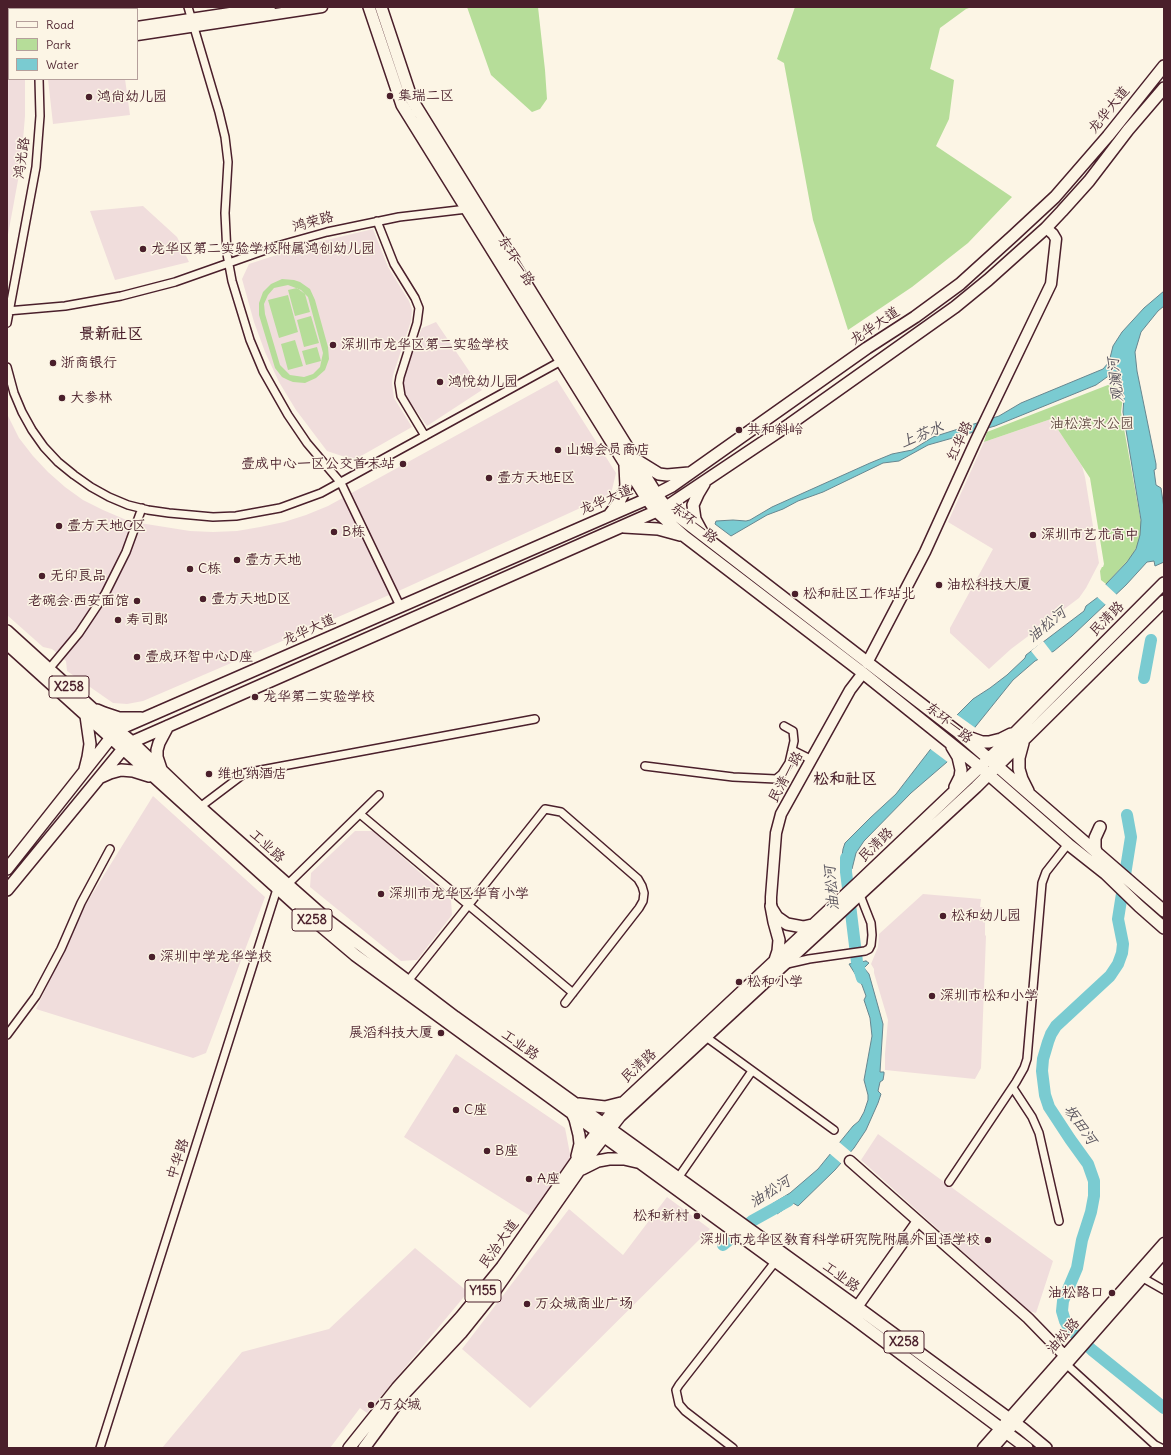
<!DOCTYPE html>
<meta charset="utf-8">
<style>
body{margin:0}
#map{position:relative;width:1171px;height:1455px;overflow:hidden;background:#fcf5e5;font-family:Delius,sans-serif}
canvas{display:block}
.frame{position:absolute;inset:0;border:8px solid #4a1f2b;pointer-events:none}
.legend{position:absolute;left:8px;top:8px;width:130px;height:72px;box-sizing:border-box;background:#fcf5e5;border:1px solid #b59f9b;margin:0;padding:5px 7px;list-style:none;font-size:12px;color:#4a1f2b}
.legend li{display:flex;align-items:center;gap:8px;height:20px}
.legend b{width:20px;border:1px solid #b59f9b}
</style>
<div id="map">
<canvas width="1171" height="1455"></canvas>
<div class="frame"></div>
<ul class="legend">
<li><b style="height:5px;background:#fcf5e5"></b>Road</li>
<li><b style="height:11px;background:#b6dd99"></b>Park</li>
<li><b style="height:11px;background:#7acbd1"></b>Water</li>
</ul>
</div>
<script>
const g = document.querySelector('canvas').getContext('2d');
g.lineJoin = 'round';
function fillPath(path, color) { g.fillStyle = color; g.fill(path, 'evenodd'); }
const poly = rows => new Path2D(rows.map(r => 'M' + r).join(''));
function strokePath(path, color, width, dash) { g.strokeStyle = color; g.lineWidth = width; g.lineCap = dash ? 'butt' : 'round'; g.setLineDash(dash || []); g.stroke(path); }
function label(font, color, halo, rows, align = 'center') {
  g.font = font + ' Delius,"LXGW WenKai TC",sans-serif'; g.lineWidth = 3; g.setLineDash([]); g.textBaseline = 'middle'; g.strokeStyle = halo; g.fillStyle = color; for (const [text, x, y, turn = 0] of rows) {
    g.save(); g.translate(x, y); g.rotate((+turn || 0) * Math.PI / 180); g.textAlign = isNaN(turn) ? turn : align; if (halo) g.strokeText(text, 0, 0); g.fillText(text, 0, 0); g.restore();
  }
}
fillPath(poly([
 [7,7,11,7,12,9,9,9,9,79,25,79,25,116,21,164,7,240],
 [48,79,125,79,130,115,53,124],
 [143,206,177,237,189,262,115,280,90,211],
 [373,229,388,267,409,301,412,309,411,321,393,375,392,383,394,398,412,427,354,460,327,451,296,410,279,382,265,352,254,322,242,279,249,264,310,244],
 [436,322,482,390,427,426,404,394,404,373,422,328],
 [557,380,616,473,611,494,403,589,143,701,127,704,113,703,67,671,66,661,52,649,43,647,7,615,7,414,19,438,33,456,48,472,65,487,83,500,103,510,124,519,146,524,190,531,213,532,237,531,260,527,284,522,306,515,328,506],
 [1051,419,1082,466,1085,477,1099,563,1086,588,1079,598,1011,649,989,669,950,633,950,628,993,549,948,522,984,442],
 [153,796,265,897,206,1053,193,1058,36,1009,86,904],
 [355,831,373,831,451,900,452,915,417,960,401,961,310,887,311,873],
 [923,894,981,899,980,907,985,908,985,935,986,936,981,1068,975,1079,885,1070,885,1054,888,1020,874,973,874,969,871,964,878,947,879,934],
 [456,1054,565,1128,571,1159,530,1216,404,1137],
 [878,1134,1053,1261,1036,1313,1029,1311,861,1160],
 [667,1197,710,1229,530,1408,462,1349,569,1209,623,1255],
 [415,1248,468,1292,367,1413,360,1408,330,1448,162,1448,242,1352,329,1329]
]), '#f0dddc');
fillPath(poly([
 [467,7,538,7,545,70,547,99,540,109,532,112,491,75],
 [795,7,972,7,966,9,940,28,930,69,954,80,949,119,936,146,1012,197,968,243,912,287,848,330,813,220,784,63,777,59],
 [282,279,294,280,300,282,310,289,315,300,328,347,329,359,325,370,316,378,305,383,293,382,288,380,282,377,275,368,259,315,259,303,263,292,271,284],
 [288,285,301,290,308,297,323,353,320,367,313,374,304,377,290,375,280,365,265,314,264,304,268,295,274,288],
 [297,288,305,294,310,312,295,316,288,290],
 [288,295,298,332,279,338,268,300],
 [311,316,319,343,304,347,297,320],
 [295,340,303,366,288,370,281,344],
 [317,347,321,361,306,365,302,351],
 [1113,383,1123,397,1121,412,1141,522,1141,533,1139,542,1132,556,1106,584,1101,580,1100,571,1102,567,1103,567,1104,564,1090,478,1051,419,984,442,987,432]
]), '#b6dd99');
const water = poly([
 [1164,291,1164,306,1158,311,1141,332,1135,352,1137,371,1156,464,1156,469,1154,470,1156,485,1161,488,1164,508,1164,562,1155,566,1154,561,1147,562,1126,585,1072,636,1054,651,1035,661,1013,680,947,762,911,793,864,841,856,853,852,869,844,877,842,856,843,849,845,843,870,818,896,794,957,715,973,699,990,688,1007,675,1025,658,1026,655,1084,611,1086,606,1098,597,1106,584,1127,562,1136,549,1140,535,1141,520,1123,412,1124,397,1120,373,1117,371,1114,372,1096,385,995,426,928,445,899,461,883,463,823,492,798,501,783,509,767,515,731,536,715,524,716,521,733,520,746,521,750,520,772,507,870,463,892,454,912,450,933,437,999,416,1021,403,1103,369,1109,362,1113,346,1122,332,1144,308,1164,291],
 [866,961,869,963,864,968,869,974,883,1024,880,1072,884,1072,884,1074,883,1080,880,1082,878,1091,881,1094,878,1103,866,1130,854,1148,835,1170,798,1206,793,1203,777,1214,772,1204,790,1193,818,1169,853,1126,859,1121,864,1112,868,1100,868,1095,864,1080,872,1036,870,1018,864,1000,866,996,862,985,849,964,866,961]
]);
fillPath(water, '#7acbd1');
strokePath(water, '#67868f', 1);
fillPath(poly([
 [1104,583,1118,596,1107,606,1096,596],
 [1043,641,1053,654,1039,661,1031,651],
 [956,714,977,729,949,763,929,748],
 [839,1142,852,1153,843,1165,829,1153]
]), '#fcf5e5');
strokePath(poly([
 [1144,678,1151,640],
 [1127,815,1131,837,1118,919,1123,944,1122,953,1118,964,1110,976,1056,1026,1051,1034,1048,1042,1043,1059,1042,1071,1045,1095,1049,1107,1070,1139,1088,1164,1094,1181,1094,1196,1091,1212,1082,1240,1077,1268,1063,1301,1062,1311,1065,1321,1069,1328,1092,1350,1164,1408],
 [846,858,846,872,857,962,862,978],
 [723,1245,752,1221,788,1201]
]), '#7acbd1', 12);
const street = poly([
 [26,7,27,9],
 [188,7,219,112,225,137,228,162,225,213,227,254,232,281,250,340,263,371,288,415,307,443,341,483,400,606],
 [377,221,394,264,415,298,419,308,417,323,400,377,399,383,401,396,425,436],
 [7,311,65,306,121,296,175,282,277,246,327,232,399,217,467,209],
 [7,323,36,167,40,116,39,79],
 [7,367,14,393,22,412,32,430,44,447,58,462,74,475,91,487,109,497,128,505,148,510,169,513,213,517,236,516,280,508,321,493,563,360],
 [49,669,79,633,105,594,126,552,142,508],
 [792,750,812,760],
 [645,766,733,777,776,779,782,774,789,763,794,741,793,731,784,726],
 [200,807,245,773,535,719],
 [360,814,573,993],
 [787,964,809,959,865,951,869,949,871,945,872,935,871,923,860,895],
 [408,981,545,809,561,812,638,879,642,886,644,893,643,901,639,908,565,1003],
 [7,1035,36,996,61,949,81,903,110,849],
 [706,1037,834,1130],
 [1013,1088,1032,1117,1039,1133,1059,1221],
 [678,1178,752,1071],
 [949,1182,1016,1082,1024,1068,1027,1059,1042,883,1046,872,1068,844],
 [1143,1278,1164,1290],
 [1066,1364,1155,1445,1161,1448],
 [100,1448,277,889,288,884,379,795],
 [733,1448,685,1411,679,1404,676,1390,679,1385,775,1262]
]);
const secondary = poly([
 [137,27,270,7],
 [137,35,322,7],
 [7,45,9,45],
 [7,53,9,53],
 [867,663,925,552,976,440,1051,284,1056,239,1053,234,1046,228],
 [771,906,771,897,776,833,781,814,850,690,863,673],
 [850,1161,1028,1318,1064,1355],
 [857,1307,918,1221],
 [983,1448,1164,1243],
 [993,1448,1164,1253]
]);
const primary = poly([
 [369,7,402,105,647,499,656,511,684,536,863,673,980,767,1068,844,1106,874,1139,906,1164,928],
 [381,7,412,100,657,495,666,507,959,733,1164,911],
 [638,461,659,474,667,475,689,473],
 [610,514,619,502,623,494,626,486,625,466],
 [624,527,658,529,680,535],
 [702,532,695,519,693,505,698,494,704,484],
 [7,631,105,720,132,742,200,807,329,921,455,1017,857,1307,1023,1429,1046,1448],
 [7,644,297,906,355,955,856,1320,1027,1448],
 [97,710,104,713,119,718,141,718],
 [968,737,982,742,989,742,1001,739,1011,734],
 [1023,743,1019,758,1019,769,1022,779,1028,791],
 [952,747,958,757,961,770,960,777,955,787],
 [85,769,88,757,90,744,86,716],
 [161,769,157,757,157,750,159,743,168,726],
 [101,777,110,773,121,770,133,771,149,776],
 [1097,854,1095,848,1095,838,1100,827],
 [7,869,117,730,647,499,672,486,867,348,915,317,960,284,1013,236,1055,197,1108,136,1164,66],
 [7,890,123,749,132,742,666,507,790,424,955,307,988,280,1046,228,1062,211,1089,181,1128,130,1164,88],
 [771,906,774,922,779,940,778,951,775,960],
 [772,909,777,917,787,924,803,927,812,925],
 [579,1104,605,1107,621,1103],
 [572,1113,575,1119,579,1135,580,1144,577,1156],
 [582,1169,598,1161,609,1159,624,1159,637,1162],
 [349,1448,397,1388,461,1317,502,1267,586,1147,610,1115,859,882,1001,747,1164,583],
 [364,1448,403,1395,461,1333,494,1292,592,1152,620,1116,976,787,1164,601]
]);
strokePath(street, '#4a1f2b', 10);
strokePath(secondary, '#4a1f2b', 13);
strokePath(primary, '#4a1f2b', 14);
strokePath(street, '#fcf5e5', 7);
strokePath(secondary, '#fcf5e5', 10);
strokePath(primary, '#fcf5e5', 11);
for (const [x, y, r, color] of [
 [390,96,4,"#4a1f2b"],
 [89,97,4,"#4a1f2b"],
 [143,249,4,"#4a1f2b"],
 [333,345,4,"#4a1f2b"],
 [53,363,4,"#4a1f2b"],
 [440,382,4,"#4a1f2b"],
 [62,398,4,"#4a1f2b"],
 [739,430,4,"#4a1f2b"],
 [558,450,4,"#4a1f2b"],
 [403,464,4,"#4a1f2b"],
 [489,478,4,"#4a1f2b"],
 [59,526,4,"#4a1f2b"],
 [334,532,4,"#4a1f2b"],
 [1033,535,4,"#4a1f2b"],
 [237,560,4,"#4a1f2b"],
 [190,569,4,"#4a1f2b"],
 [42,576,4,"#4a1f2b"],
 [939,585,4,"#4a1f2b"],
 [795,594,4,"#4a1f2b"],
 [203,599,4,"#4a1f2b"],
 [137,601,4,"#4a1f2b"],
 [118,620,4,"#4a1f2b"],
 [137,657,4,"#4a1f2b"],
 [255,697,4,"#4a1f2b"],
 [209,774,4,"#4a1f2b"],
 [381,894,4,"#4a1f2b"],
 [943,916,4,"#4a1f2b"],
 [152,957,4,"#4a1f2b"],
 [739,982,4,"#4a1f2b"],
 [932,996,4,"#4a1f2b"],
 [441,1033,4,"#4a1f2b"],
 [456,1110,4,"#4a1f2b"],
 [487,1151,4,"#4a1f2b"],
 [529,1179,4,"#4a1f2b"],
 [697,1216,4,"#4a1f2b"],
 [988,1240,4,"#4a1f2b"],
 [1112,1293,4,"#4a1f2b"],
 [527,1304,4,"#4a1f2b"],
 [371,1405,4,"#4a1f2b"]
]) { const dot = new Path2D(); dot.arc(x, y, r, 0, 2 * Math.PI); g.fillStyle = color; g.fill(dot); strokePath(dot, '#fcf5e5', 1.5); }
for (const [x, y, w] of [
 [69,687,40],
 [312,920,40],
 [483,1291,36],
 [904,1342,40]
]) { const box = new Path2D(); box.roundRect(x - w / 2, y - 11, w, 22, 3); g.fillStyle = '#fcf5e5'; g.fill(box); strokePath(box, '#4a1f2b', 1); }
label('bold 13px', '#4a1f2b', null, [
 ["X258",69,687],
 ["X258",312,920],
 ["Y155",483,1291],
 ["X258",904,1342]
]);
label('14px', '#4a1f2b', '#fcf5e5', [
 ["集瑞二区",398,96],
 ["鸿尚幼儿园",97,97],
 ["龙华区第二实验学校附属鸿创幼儿园",151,249],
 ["深圳市龙华区第二实验学校",341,345],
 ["浙商银行",61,363],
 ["鸿悦幼儿园",448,382],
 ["大参林",70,398],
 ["共和斜岭",747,430],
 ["山姆会员商店",566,450],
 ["壹成中心一区公交首末站",395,464,"right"],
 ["壹方天地E区",497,478],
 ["壹方天地C区",67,526],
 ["B栋",342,532],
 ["深圳市艺术高中",1041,535],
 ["壹方天地",245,560],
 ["C栋",198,569],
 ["无印良品",50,576],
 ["油松科技大厦",947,585],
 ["松和社区工作站北",803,594],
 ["壹方天地D区",211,599],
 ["老碗会·西安面馆",129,601,"right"],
 ["寿司郎",126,620],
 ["壹成环智中心D座",145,657],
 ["龙华第二实验学校",263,697],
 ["维也纳酒店",217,774],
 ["深圳市龙华区华育小学",389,894],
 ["松和幼儿园",951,916],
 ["深圳中学龙华学校",160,957],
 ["松和小学",747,982],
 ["深圳市松和小学",940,996],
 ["展滔科技大厦",433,1033,"right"],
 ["C座",464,1110],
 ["B座",495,1151],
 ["A座",537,1179],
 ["松和新村",689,1216,"right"],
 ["深圳市龙华区教育科学研究院附属外国语学校",980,1240,"right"],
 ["油松路口",1104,1293,"right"],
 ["万众城商业广场",535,1304],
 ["万众城",379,1405]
], 'left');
label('14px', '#4a1f2b', '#fcf5e5', [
 ["龙华大道",1109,110,-51],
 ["鸿光路",22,158,-82],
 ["鸿荣路",313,222,-15],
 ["东环一路",516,261,58],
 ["龙华大道",875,326,-34],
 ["红华路",960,441,-65],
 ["龙华大道",606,500,-23],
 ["东环一路",694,523,39],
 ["民清路",1107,619,-45],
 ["龙华大道",309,630,-24],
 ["东环一路",949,723,39],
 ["民清一路",786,777,-61],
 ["民清路",876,845,-44],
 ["工业路",267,846,42],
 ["工业路",520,1045,35],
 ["民清路",639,1066,-43],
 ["中华路",178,1159,-72],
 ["民治大道",499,1244,-54],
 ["工业路",841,1277,36],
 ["油松路",1063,1336,-48]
]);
label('14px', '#654e46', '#fcf5e5', [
 ["油松滨水公园",1092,424]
]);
label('italic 15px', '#58535d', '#fcf5e5', [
 ["观澜河",1116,380,-97],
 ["上芬水",922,435,-22],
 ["油松河",1047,625,-39],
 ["油松河",832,888,-95],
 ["坂田河",1080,1125,55],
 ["油松河",770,1192,-32]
]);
label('bold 16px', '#4a1f2b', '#fcf5e5', [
 ["景新社区",111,334],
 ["松和社区",845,779]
]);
</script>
